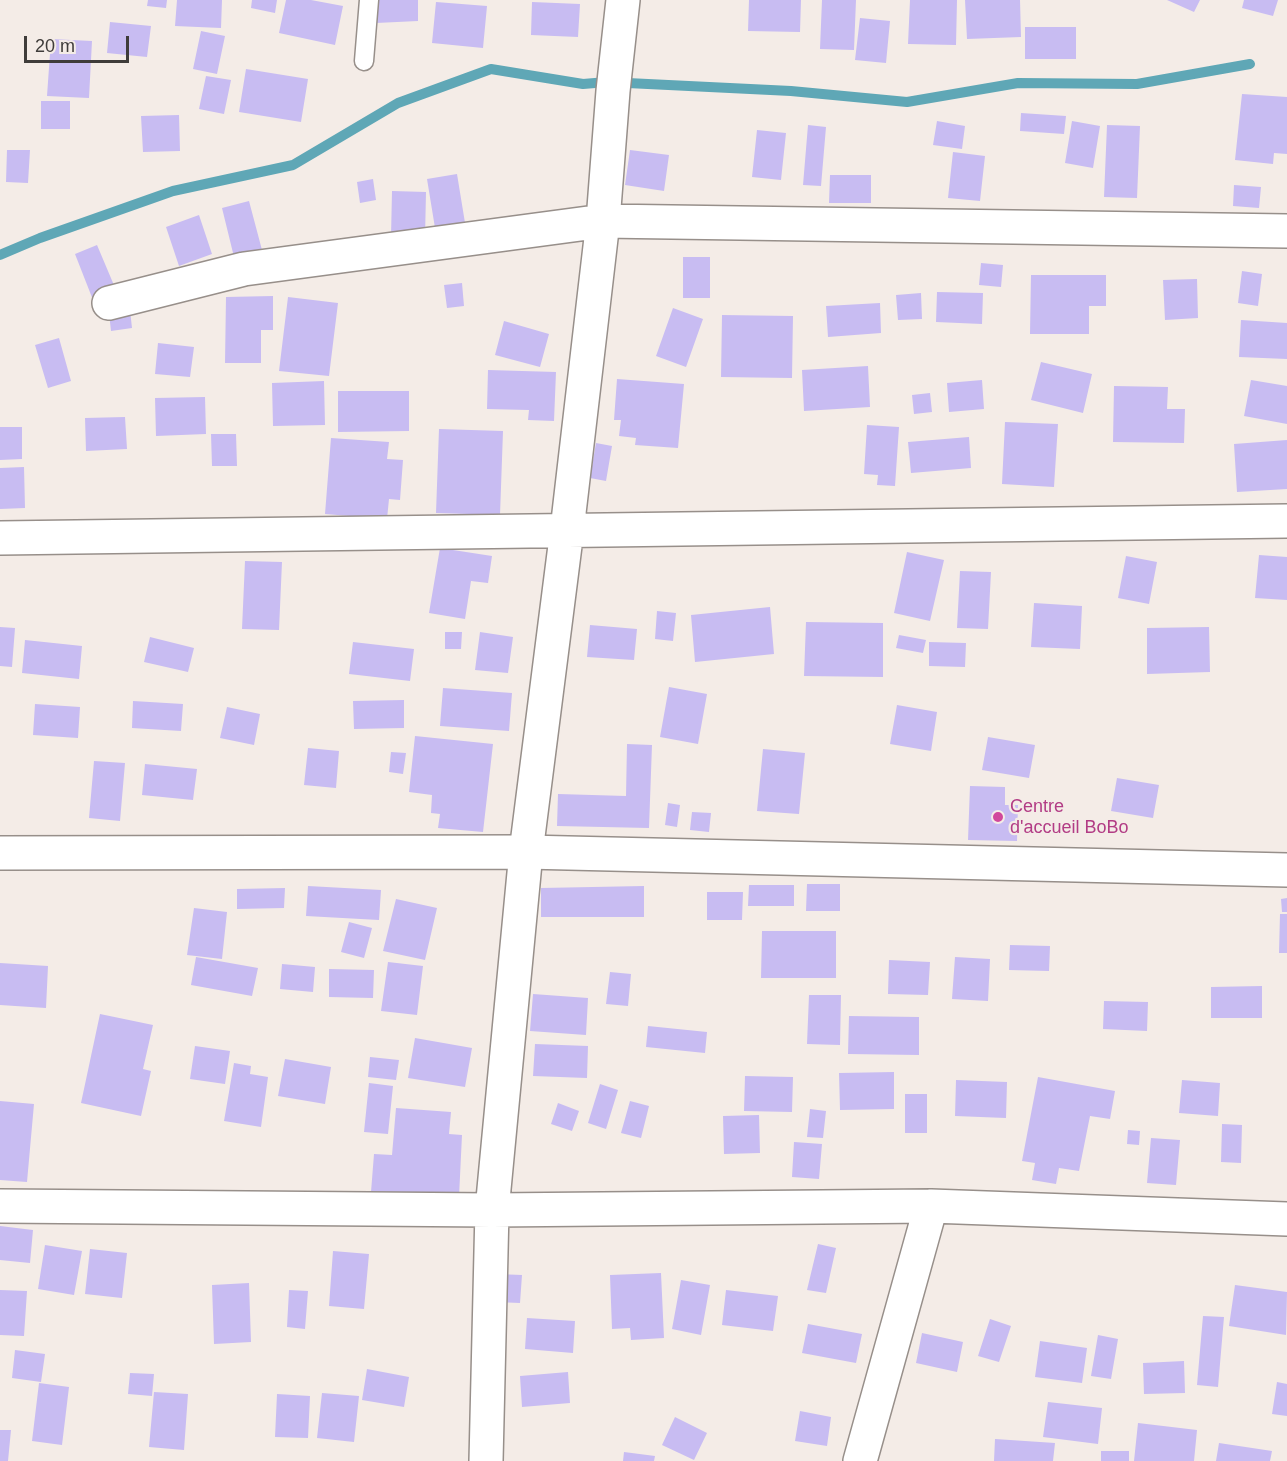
<!DOCTYPE html>
<style>
body{margin:0}
#map{position:relative;width:1287px;height:1461px;overflow:hidden;background:#f4ece7;font-family:Helvetica,sans-serif}
canvas{display:block}
.scale{position:absolute;left:24px;top:36px;width:105px;height:27px;box-sizing:border-box;border:3px solid #3f3c3a;border-top:0;padding-left:8px;font-size:18px;line-height:21px;white-space:nowrap;color:#3f3c3a;-webkit-text-stroke:4px #f4ece7;paint-order:stroke}
</style>
<div id="map">
<canvas width="1287" height="1461"></canvas>
<div class="scale">20 m</div>
</div>
<script>
const g = document.querySelector('canvas').getContext('2d');
g.lineJoin = 'round';
const poly = rows => new Path2D(rows.map(r => 'M' + r).join(''));
function strokePath(path, color, width, dash) { g.strokeStyle = color; g.lineWidth = width; g.lineCap = dash ? 'butt' : 'round'; g.setLineDash(dash || []); g.stroke(path); }
function fillPath(path, color) { g.fillStyle = color; g.fill(path, 'evenodd'); }
function label(font, color, halo, rows, align = 'center') {
  g.font = font + ' Helvetica,sans-serif'; g.lineWidth = 4.5; g.setLineDash([]); g.textBaseline = 'middle'; g.strokeStyle = halo; g.fillStyle = color; for (const [text, x, y, turn = 0] of rows) {
    g.save(); g.translate(x, y); g.rotate((+turn || 0) * Math.PI / 180); g.textAlign = isNaN(turn) ? turn : align; if (halo) g.strokeText(text, 0, 0); g.fillText(text, 0, 0); g.restore();
  }
}
strokePath(poly([
 [0,255,40,238,173,191,293,165,398,103,491,69,583,84,607,82,791,91,907,102,1018,83,1137,84,1250,64]
]), '#5fa7b6', 10);
fillPath(poly([
 [148,0,167,0,166,8,147,6],
 [177,0,222,0,221,28,175,26],
 [252,0,277,0,275,13,251,8],
 [286,0,311,0,343,6,335,45,279,33],
 [375,0,418,0,418,21,376,23],
 [749,0,801,0,800,32,748,31],
 [822,0,856,0,854,50,820,49],
 [910,0,957,0,956,45,908,44],
 [965,0,1020,0,1021,37,967,39],
 [1167,0,1200,0,1194,12],
 [1244,0,1278,0,1273,16,1242,8],
 [436,2,487,6,483,48,432,43],
 [532,2,580,4,578,37,531,35],
 [860,18,890,21,886,63,855,60],
 [110,22,151,26,147,57,107,53],
 [1025,27,1076,27,1076,59,1025,59],
 [201,31,225,36,217,74,193,69],
 [51,39,92,41,89,98,47,96],
 [246,69,308,79,301,122,239,112],
 [206,76,231,80,224,114,199,109],
 [1242,94,1287,97,1287,154,1274,153,1273,164,1235,160],
 [41,101,70,101,70,129,41,129],
 [1021,113,1066,116,1064,134,1020,131],
 [179,115,180,151,143,152,141,116],
 [937,121,965,126,962,149,933,145],
 [1072,121,1100,126,1093,168,1065,163],
 [808,125,826,127,821,186,803,185],
 [1107,125,1140,126,1137,198,1104,197],
 [757,130,786,133,781,180,752,177],
 [7,150,30,150,28,183,6,182],
 [630,150,669,155,664,191,625,185],
 [953,152,985,156,980,201,948,198],
 [457,174,466,229,436,234,427,179],
 [830,175,871,175,871,203,829,203],
 [373,179,376,200,360,203,357,182],
 [1234,185,1261,187,1259,208,1233,206],
 [392,191,426,192,425,238,391,237],
 [249,201,262,250,234,257,222,208],
 [199,215,212,254,179,266,166,227],
 [97,245,116,290,93,300,75,254],
 [683,257,710,257,710,298,683,298],
 [981,263,1003,265,1001,287,979,285],
 [1242,271,1262,274,1258,306,1238,303],
 [1031,275,1106,275,1106,306,1089,306,1089,334,1030,334],
 [1197,279,1198,318,1165,320,1163,280],
 [462,283,464,306,447,308,444,285],
 [937,292,983,293,982,324,936,322],
 [921,293,922,319,898,320,896,295],
 [273,296,273,330,261,330,261,363,225,363,226,297],
 [288,297,338,303,329,376,279,371],
 [880,303,881,333,828,337,826,306],
 [673,308,703,319,686,367,656,356],
 [130,310,132,328,111,331,109,313],
 [722,315,793,316,792,378,721,377],
 [1241,320,1287,323,1287,359,1239,357],
 [504,321,549,334,540,367,495,355],
 [59,338,71,381,48,388,35,345],
 [158,343,194,347,190,377,155,374],
 [1041,362,1092,374,1083,413,1031,400],
 [868,366,870,407,804,411,802,370],
 [488,370,556,372,554,421,528,420,529,410,487,409],
 [617,379,684,384,678,448,635,445,636,438,619,436,621,420,614,420],
 [982,380,984,409,949,412,947,383],
 [1251,380,1287,386,1287,424,1244,416],
 [324,381,325,425,273,426,272,383],
 [1114,386,1168,387,1167,409,1185,409,1184,443,1113,442],
 [338,391,409,391,409,431,338,432],
 [930,393,932,412,914,414,912,395],
 [205,397,206,434,156,436,155,398],
 [125,417,127,449,86,451,85,418],
 [1005,422,1058,424,1054,487,1002,484],
 [867,425,899,427,895,486,877,485,878,475,864,474],
 [0,427,22,427,22,459,0,460],
 [439,429,503,431,500,515,436,513],
 [211,434,236,434,237,466,212,466],
 [969,437,971,468,911,473,908,442],
 [331,438,389,442,387,459,403,460,400,500,389,499,387,519,325,514],
 [1287,440,1287,489,1237,492,1234,444],
 [596,443,612,446,606,481,590,478],
 [24,467,25,508,0,509,0,468],
 [440,548,492,556,488,583,471,581,465,619,429,613],
 [907,552,944,560,930,621,894,613],
 [1259,555,1287,557,1287,600,1255,598],
 [1126,556,1157,562,1149,604,1118,598],
 [245,561,282,562,279,630,242,629],
 [960,571,991,572,988,629,957,628],
 [1034,603,1082,606,1080,649,1031,647],
 [770,607,774,654,695,662,691,615],
 [657,611,676,613,673,641,655,639],
 [806,622,883,623,883,677,804,676],
 [590,625,637,629,634,660,587,657],
 [0,627,15,628,12,667,0,666],
 [1209,627,1210,672,1147,674,1147,628],
 [445,632,462,632,461,649,445,649],
 [480,632,513,637,508,673,475,670],
 [899,635,926,640,923,653,896,648],
 [150,637,194,648,188,672,144,662],
 [25,640,82,646,79,679,22,673],
 [353,642,414,649,410,681,349,674],
 [929,642,966,643,965,667,929,666],
 [669,687,707,694,698,744,660,737],
 [443,688,512,693,509,731,440,726],
 [404,700,404,728,354,729,353,701],
 [133,701,183,704,181,731,132,728],
 [35,704,80,707,78,738,33,735],
 [897,705,937,712,931,751,890,744],
 [227,707,260,714,254,745,220,738],
 [415,736,493,744,483,832,438,828,440,814,431,813,432,795,409,792],
 [988,737,1035,745,1029,778,982,770],
 [627,744,652,745,649,828,557,826,558,794,626,796],
 [308,748,339,751,336,788,304,785],
 [763,749,805,753,799,814,757,811],
 [391,752,406,753,403,774,389,772],
 [94,761,125,763,120,821,89,818],
 [145,764,197,769,193,800,142,795],
 [1117,778,1159,785,1153,818,1111,811],
 [970,786,1005,787,1005,805,1018,805,1017,841,968,840],
 [668,803,680,805,677,827,665,825],
 [692,812,711,813,709,832,690,830],
 [807,884,840,884,840,911,806,911],
 [749,885,794,885,794,906,748,906],
 [308,886,381,890,379,920,306,916],
 [644,886,644,917,541,917,541,888],
 [285,888,284,908,237,909,237,889],
 [707,892,743,892,742,920,707,920],
 [1287,898,1287,912,1282,912,1281,899],
 [396,899,437,908,425,960,383,951],
 [194,908,227,912,222,959,187,955],
 [1280,914,1287,914,1287,953,1279,953],
 [349,922,372,928,364,958,341,952],
 [762,931,836,931,836,978,761,978],
 [1010,945,1050,946,1049,971,1009,970],
 [196,957,258,968,252,996,191,985],
 [955,957,990,959,988,1001,952,999],
 [889,960,930,962,928,995,888,994],
 [388,962,423,966,417,1015,381,1011],
 [0,963,48,966,46,1008,0,1005],
 [282,964,315,967,313,992,280,989],
 [329,969,374,970,373,998,329,997],
 [610,972,631,974,628,1006,606,1004],
 [1262,986,1262,1018,1211,1018,1211,987],
 [533,994,588,998,586,1035,530,1031],
 [809,995,841,995,840,1045,807,1044],
 [1104,1001,1148,1002,1147,1031,1103,1029],
 [100,1014,153,1025,143,1069,151,1071,141,1116,81,1103],
 [849,1016,919,1017,919,1055,848,1054],
 [648,1026,707,1032,705,1053,646,1047],
 [415,1038,472,1048,465,1087,408,1078],
 [535,1044,588,1046,587,1078,533,1076],
 [195,1046,230,1051,225,1084,190,1079],
 [370,1057,399,1060,396,1080,368,1077],
 [285,1059,331,1067,325,1104,278,1096],
 [234,1063,251,1066,250,1074,268,1077,261,1127,224,1121],
 [894,1072,894,1109,840,1110,839,1073],
 [745,1076,793,1077,792,1112,744,1111],
 [1038,1077,1115,1091,1110,1119,1090,1116,1079,1171,1059,1168,1056,1184,1032,1180,1035,1163,1022,1161],
 [956,1080,1007,1082,1006,1118,955,1116],
 [1182,1080,1220,1083,1218,1116,1179,1113],
 [369,1083,393,1086,388,1134,364,1132],
 [600,1084,618,1090,606,1129,588,1123],
 [905,1094,927,1094,927,1133,905,1133],
 [0,1101,34,1104,27,1182,0,1180],
 [630,1101,649,1106,641,1138,621,1133],
 [558,1103,579,1111,572,1131,551,1124],
 [396,1108,451,1112,449,1134,462,1135,459,1197,371,1192,374,1154,392,1155],
 [810,1109,826,1111,823,1138,807,1137],
 [759,1115,760,1153,724,1154,723,1116],
 [1222,1124,1242,1125,1241,1163,1221,1162],
 [1128,1130,1140,1131,1139,1145,1127,1144],
 [1151,1138,1180,1140,1176,1185,1147,1183],
 [794,1142,822,1144,819,1179,792,1177],
 [0,1226,33,1230,30,1263,0,1260],
 [818,1244,836,1248,826,1293,807,1290],
 [45,1245,82,1251,74,1295,38,1289],
 [90,1249,127,1253,122,1298,85,1294],
 [333,1251,369,1254,364,1309,329,1306],
 [661,1273,664,1338,631,1340,630,1328,612,1329,610,1275],
 [497,1274,522,1275,520,1303,495,1302],
 [681,1280,710,1285,701,1335,672,1329],
 [249,1283,251,1342,214,1344,212,1285],
 [1235,1285,1287,1292,1286,1335,1229,1326],
 [0,1290,27,1291,24,1336,0,1335],
 [289,1290,308,1291,305,1329,287,1327],
 [726,1290,778,1296,773,1331,722,1325],
 [1203,1316,1224,1317,1218,1387,1197,1385],
 [527,1318,575,1321,573,1353,525,1349],
 [990,1319,1011,1326,999,1362,978,1356],
 [808,1324,862,1334,856,1363,802,1353],
 [922,1333,963,1342,957,1372,916,1363],
 [1098,1335,1118,1339,1111,1379,1091,1376],
 [1040,1341,1087,1348,1082,1383,1035,1377],
 [15,1350,45,1354,41,1382,12,1378],
 [1184,1361,1185,1393,1144,1394,1143,1363],
 [367,1369,409,1377,404,1407,362,1400],
 [568,1372,570,1403,522,1407,520,1376],
 [130,1373,154,1374,152,1396,128,1394],
 [1277,1382,1287,1384,1287,1416,1272,1414],
 [39,1383,69,1387,62,1445,32,1441],
 [154,1392,188,1394,184,1450,149,1447],
 [322,1393,359,1396,354,1442,317,1438],
 [277,1394,310,1396,308,1438,275,1437],
 [1048,1402,1102,1408,1098,1444,1043,1437],
 [800,1411,831,1417,827,1446,795,1441],
 [675,1417,707,1433,694,1460,662,1445],
 [1138,1423,1197,1430,1194,1461,1134,1461],
 [0,1430,11,1430,8,1461,0,1461],
 [995,1439,1055,1443,1053,1461,994,1461],
 [1219,1443,1272,1451,1270,1461,1216,1461],
 [1101,1451,1129,1451,1129,1461,1101,1461],
 [624,1452,655,1456,654,1461,623,1461]
]), '#c8bcf2');
const lane = poly([
 [364,61,369,0]
]);
const street = poly([
 [109,303,244,269,603,221,1287,231],
 [0,538,1287,521],
 [0,1206,492,1210,931,1206,1287,1219],
 [486,1461,492,1210,526,852,567,530,603,221,613,91,623,0],
 [860,1461,931,1206]
]);
const secondary = poly([
 [0,853,526,852,1287,870]
]);
strokePath(lane, '#978f8a', 21);
strokePath(street, '#978f8a', 36);
strokePath(secondary, '#978f8a', 36);
strokePath(lane, '#fff', 18);
strokePath(street, '#fff', 33);
strokePath(secondary, '#fff', 33);
for (const [x, y, r, color] of [
 [998,817,6,"#d1479c"]
]) { const dot = new Path2D(); dot.arc(x, y, r, 0, 2 * Math.PI); g.fillStyle = color; g.fill(dot); strokePath(dot, '#f4ece7', 2); }
label('18px', '#b23c85', '#f4ece7', [
 ["Centre",1010,807],
 ["d'accueil BoBo",1010,828]
], 'left');
</script>
